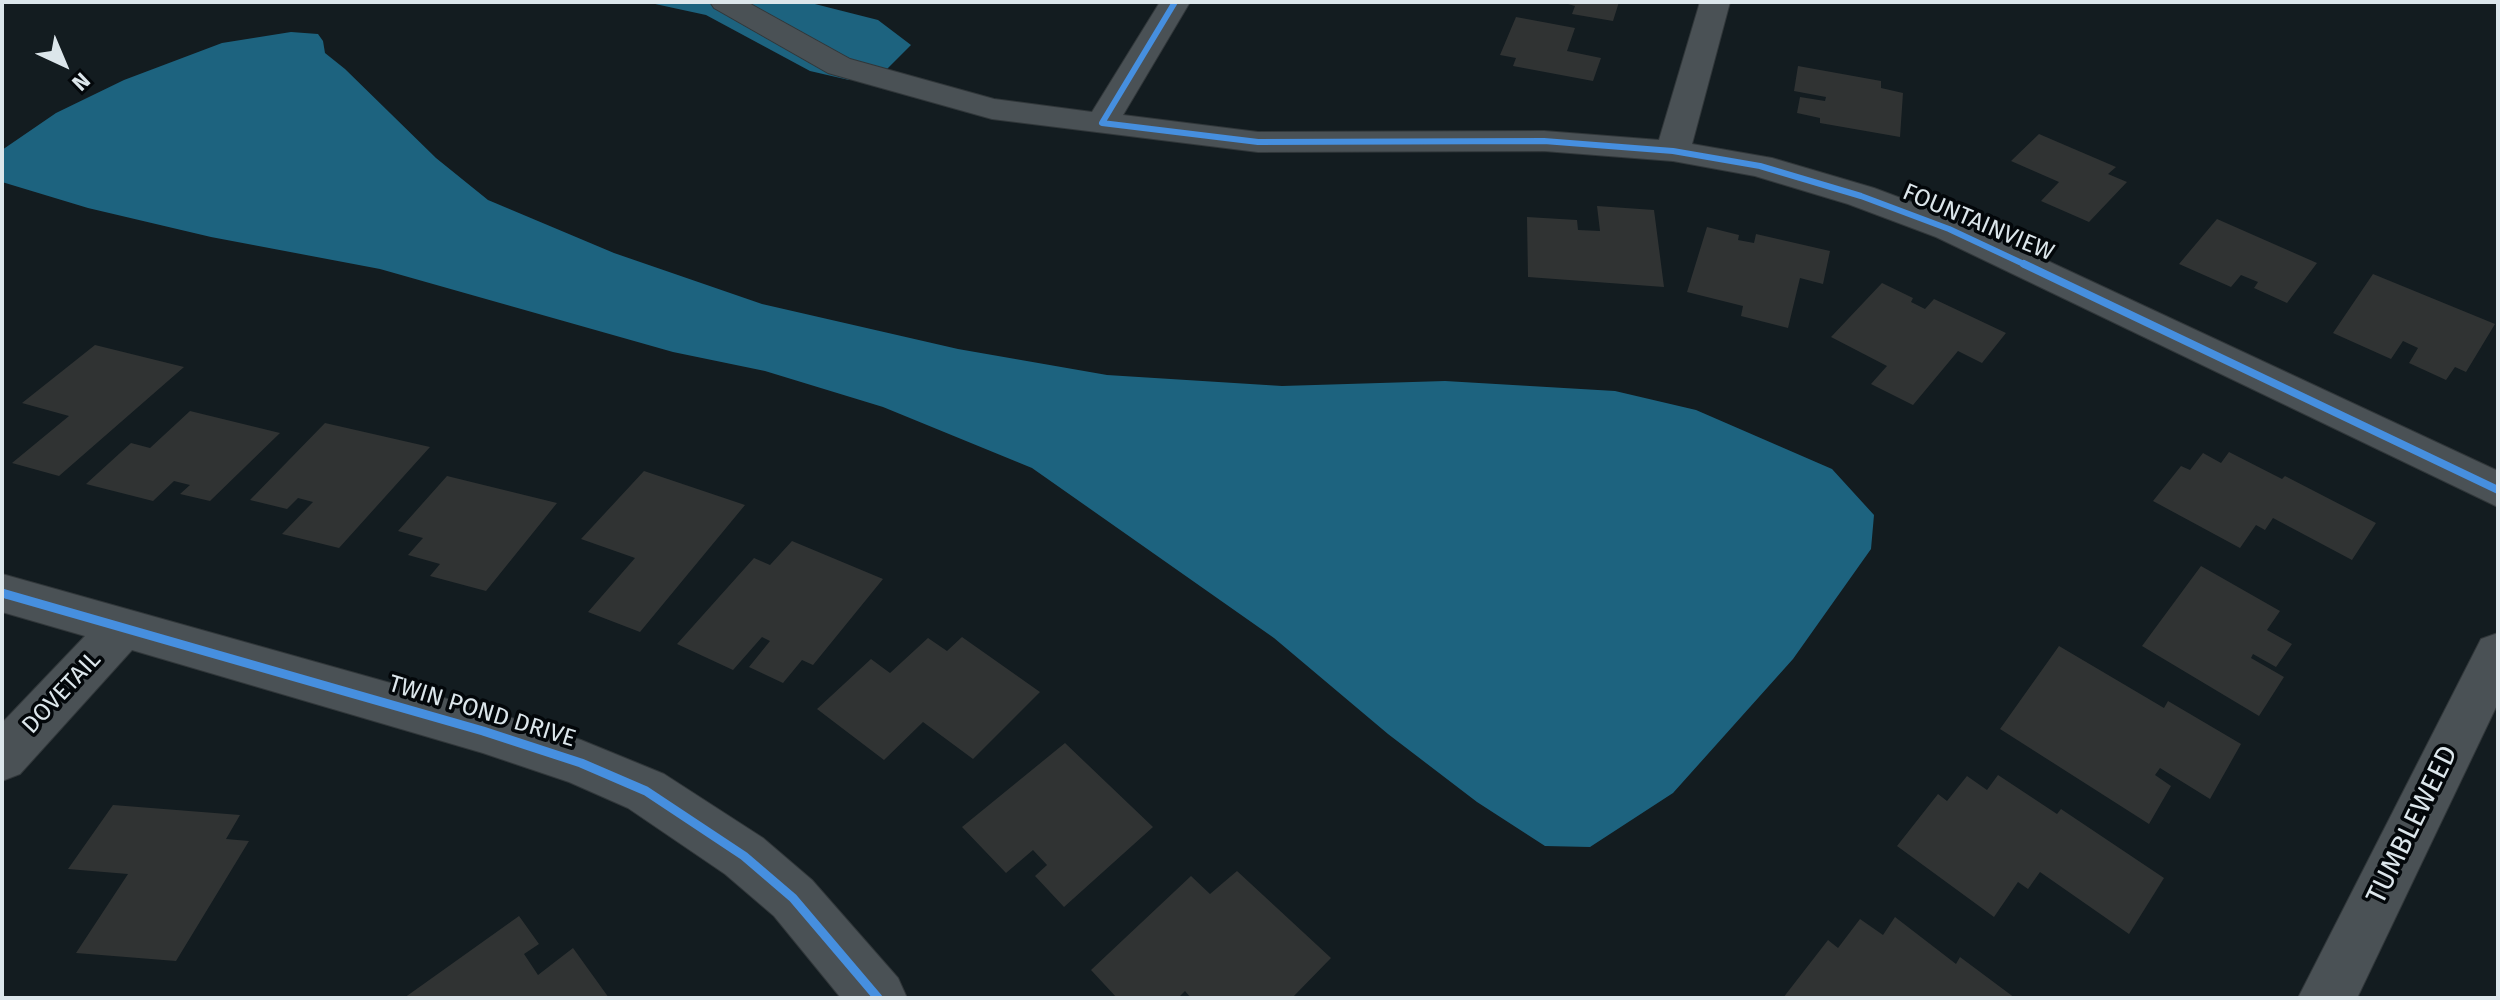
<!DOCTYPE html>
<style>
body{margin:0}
#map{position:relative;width:2500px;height:1000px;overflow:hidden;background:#131c20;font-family:"Fira Sans",sans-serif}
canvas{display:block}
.frame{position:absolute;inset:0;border:4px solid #dce6eb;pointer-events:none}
.north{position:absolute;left:24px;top:24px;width:80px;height:80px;-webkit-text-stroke:6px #03070a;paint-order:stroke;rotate:136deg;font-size:22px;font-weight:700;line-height:32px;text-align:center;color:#dce6eb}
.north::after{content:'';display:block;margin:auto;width:28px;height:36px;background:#dce6eb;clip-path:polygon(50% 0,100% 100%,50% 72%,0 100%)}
</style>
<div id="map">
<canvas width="2500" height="1000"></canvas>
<div class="frame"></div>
<div class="north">N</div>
</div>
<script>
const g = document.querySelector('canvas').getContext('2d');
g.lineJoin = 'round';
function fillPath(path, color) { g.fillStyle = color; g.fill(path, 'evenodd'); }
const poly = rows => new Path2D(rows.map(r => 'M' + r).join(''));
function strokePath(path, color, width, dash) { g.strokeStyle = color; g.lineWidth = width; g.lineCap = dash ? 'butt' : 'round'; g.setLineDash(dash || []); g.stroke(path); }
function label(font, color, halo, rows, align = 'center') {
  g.font = font + ' "Fira Sans",sans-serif'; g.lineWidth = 7; g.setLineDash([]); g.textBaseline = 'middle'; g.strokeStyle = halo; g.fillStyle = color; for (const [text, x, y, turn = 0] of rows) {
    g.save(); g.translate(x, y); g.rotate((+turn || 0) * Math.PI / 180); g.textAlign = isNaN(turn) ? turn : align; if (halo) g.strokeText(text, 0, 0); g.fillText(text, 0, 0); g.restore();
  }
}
fillPath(poly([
 [646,2,807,2,878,20,911,45,887,69,849,80,810,71,706,15],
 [291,32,318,34,323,41,325,53,345,69,436,158,488,200,614,253,762,304,958,349,1107,375,1282,386,1445,381,1615,391,1696,410,1832,469,1874,515,1871,549,1793,659,1673,793,1590,847,1545,846,1477,802,1388,734,1274,638,1032,468,883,407,765,371,673,352,380,269,211,237,88,208,2,182,2,150,56,113,124,80,222,43]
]), '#1d637f');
fillPath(poly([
 [1561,2,1619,2,1613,21,1572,14,1575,6],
 [1516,17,1575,28,1567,51,1601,58,1593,81,1513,66,1516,58,1500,55],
 [1798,66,1881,81,1881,88,1903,93,1900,137,1820,123,1820,118,1797,113,1800,97,1825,101,1826,97,1794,91],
 [2039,134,2116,167,2108,174,2127,182,2089,222,2041,201,2059,182,2011,161],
 [1597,206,1654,210,1664,287,1528,277,1527,217,1577,220,1578,230,1600,231],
 [2217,219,2317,263,2287,303,2254,288,2258,282,2241,275,2231,287,2179,264],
 [1707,227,1739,235,1738,240,1754,243,1756,234,1830,251,1823,284,1800,278,1788,328,1741,316,1743,306,1687,292],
 [2373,274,2495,324,2466,372,2455,367,2446,380,2409,363,2418,348,2403,341,2391,359,2333,333],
 [1882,283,1913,298,1911,302,1925,309,1934,299,2006,333,1982,363,1958,351,1913,405,1871,384,1887,366,1831,337],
 [95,345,184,367,59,476,12,463,69,416,22,403],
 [190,411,280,433,210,501,180,494,190,485,174,481,153,501,86,484,131,443,150,448],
 [325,423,430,447,339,548,282,534,313,502,298,498,287,509,250,500],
 [2229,452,2282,479,2285,476,2376,523,2352,560,2273,518,2265,530,2256,525,2240,548,2153,501,2181,466,2190,470,2203,453,2221,463],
 [644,471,745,505,640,632,588,612,635,558,581,539],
 [447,476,557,503,486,591,430,576,440,564,408,555,423,538,398,531],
 [792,541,883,579,813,665,802,660,783,683,749,667,770,641,762,637,733,670,677,644,754,558,770,565],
 [2201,566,2280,611,2267,630,2292,644,2276,667,2253,654,2251,658,2284,677,2259,716,2142,646],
 [962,637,1040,692,973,759,923,722,884,760,817,709,871,659,890,673,928,638,947,651],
 [2059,646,2164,708,2168,701,2241,744,2210,799,2160,768,2155,775,2171,786,2149,824,2000,729],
 [1065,743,1153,827,1064,907,1035,876,1047,865,1033,850,1006,873,962,827],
 [1998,775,2057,814,2061,809,2164,878,2129,934,2040,872,2028,889,2018,882,1994,917,1897,846,1938,794,1947,801,1967,776,1987,790],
 [113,805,240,815,226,839,249,841,176,961,76,953,128,874,68,869],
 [1237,871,1331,958,1292,998,1191,998,1185,991,1178,998,1117,998,1091,970,1191,876,1210,894],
 [519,916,539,944,524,954,538,975,573,948,609,998,404,998],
 [1895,917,1956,964,1960,957,2015,998,1783,998,1828,940,1838,948,1860,919,1883,935]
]), '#303333');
const street = poly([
 [710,2,747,2,850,59,994,99,1092,112,1160,2,1190,2,1123,115,1258,132,1544,131,1659,140,1700,2,1730,2,1692,144,1772,158,1874,188,1962,221,2498,471,2498,507,1936,237,1848,204,1755,176,1673,161,1544,151,1258,152,992,119,828,73,714,8,710,2],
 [2,574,483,709,581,740,664,774,763,838,812,880,898,978,907,998,841,998,774,916,725,874,628,808,569,782,483,753,132,650,20,774,2,781,2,723,85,636,2,612,2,574],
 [2498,633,2498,703,2357,998,2298,998,2481,639,2498,633]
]);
strokePath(street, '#31373a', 2);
fillPath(street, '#4a5155');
strokePath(poly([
 [1175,2,1102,123,1258,142,1544,141,1673,151,1760,166,1861,196,1949,229,2028,266]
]), '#468fdf', 6);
strokePath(poly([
 [2024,264,2498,490],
 [2,593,8,595]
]), '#468fdf', 8);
strokePath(poly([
 [2,593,483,731,581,763,646,791,744,856,793,898,878,998]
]), '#468fdf', 9);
label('24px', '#dce6eb', '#03070a', [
 ["FOUNTAINVIEW",1978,223,23],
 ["DOVETAIL",62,693,-47],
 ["TWIN POND DRIVE",482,712,17]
]);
label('28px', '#dce6eb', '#03070a', [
 ["TUMBLEWEED",2413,825,-64]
]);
</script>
